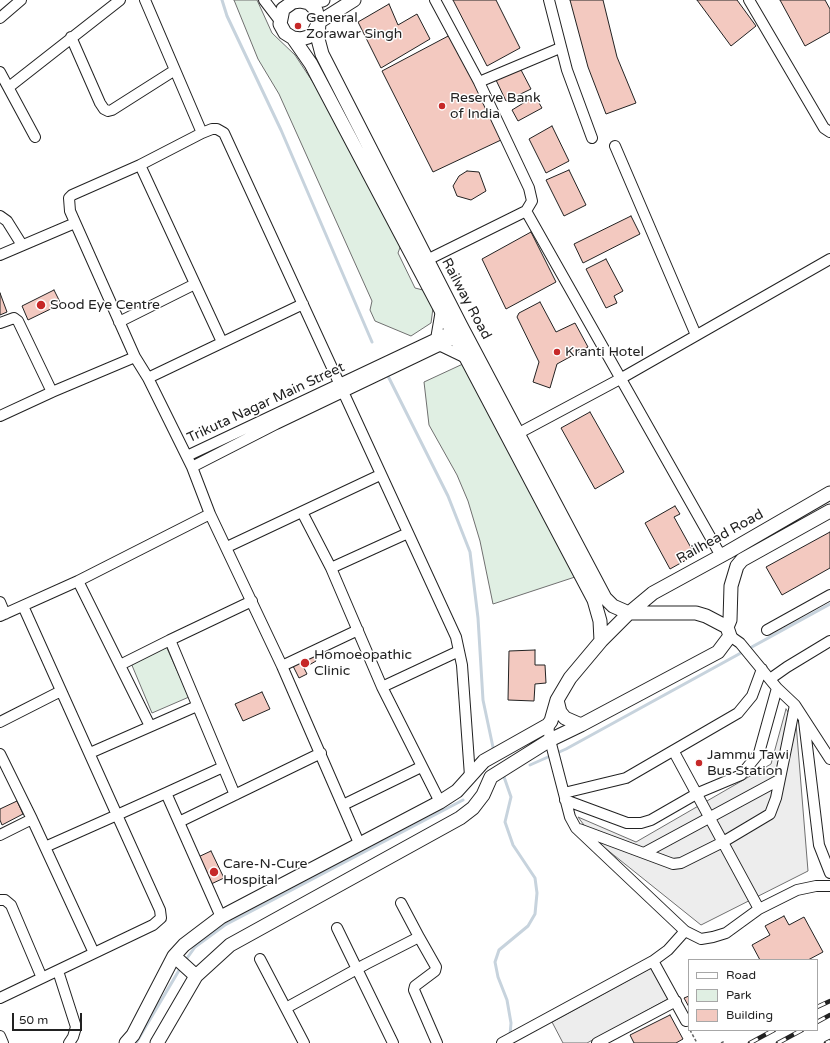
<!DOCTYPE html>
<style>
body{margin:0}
#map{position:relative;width:830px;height:1043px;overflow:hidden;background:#fff;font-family:"Varela Round",sans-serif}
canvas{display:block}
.legend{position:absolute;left:688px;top:959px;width:130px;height:72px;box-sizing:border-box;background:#fff;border:1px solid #a7a7a7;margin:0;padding:5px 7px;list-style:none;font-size:12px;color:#222}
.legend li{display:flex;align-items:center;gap:8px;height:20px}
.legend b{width:20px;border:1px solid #a7a7a7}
.scale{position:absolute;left:12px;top:1013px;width:70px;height:18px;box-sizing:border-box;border:2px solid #222;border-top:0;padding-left:5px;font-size:12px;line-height:14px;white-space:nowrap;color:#222;-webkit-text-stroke:3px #fff;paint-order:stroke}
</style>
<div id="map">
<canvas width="830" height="1043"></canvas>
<ul class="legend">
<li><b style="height:5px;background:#fff"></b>Road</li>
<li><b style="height:11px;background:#e0efe3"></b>Park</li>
<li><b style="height:11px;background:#f3c9c0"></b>Building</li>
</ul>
<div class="scale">50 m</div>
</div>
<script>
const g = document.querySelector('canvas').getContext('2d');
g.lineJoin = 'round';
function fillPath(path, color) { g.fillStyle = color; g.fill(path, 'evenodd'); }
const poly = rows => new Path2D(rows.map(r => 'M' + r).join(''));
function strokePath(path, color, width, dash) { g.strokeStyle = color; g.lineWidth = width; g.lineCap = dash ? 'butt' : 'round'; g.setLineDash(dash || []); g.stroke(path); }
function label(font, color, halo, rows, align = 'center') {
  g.font = font + ' "Varela Round",sans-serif'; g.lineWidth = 3; g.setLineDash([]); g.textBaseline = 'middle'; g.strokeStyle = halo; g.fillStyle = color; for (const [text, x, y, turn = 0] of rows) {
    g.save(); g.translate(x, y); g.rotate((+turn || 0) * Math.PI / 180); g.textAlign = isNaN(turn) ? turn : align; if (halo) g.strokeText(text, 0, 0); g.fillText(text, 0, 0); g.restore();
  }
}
const green = poly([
 [234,0,257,0,272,33,295,55,324,99,402,242,398,253,415,288,427,291,433,308,431,323,411,336,375,321,370,310,372,301,279,94,258,59,234,0],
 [465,363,578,576,493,604,480,541,468,501,457,475,429,425,424,382,465,363],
 [166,646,189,697,152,713,131,663,166,646]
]);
fillPath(green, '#e0efe3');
strokePath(green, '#6f6f6f', 1);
const parking = poly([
 [786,709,796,723,808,871,701,925,595,840,578,817,636,842,771,764,786,709],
 [651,968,668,999,587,1043,563,1043,552,1022,651,968]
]);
fillPath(parking, '#ededed');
strokePath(parking, '#6f6f6f', 1);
strokePath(poly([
 [222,0,227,16,281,130,372,342],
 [387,374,448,496,470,552,478,618,483,700,494,752],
 [530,765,566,749,830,604],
 [503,774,511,797,505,822,513,845,535,878,537,893,535,914,528,926,499,950,495,962,498,977,507,1000,511,1023,510,1035],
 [185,961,195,947,225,925,463,800],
 [136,1043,181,967]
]), '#c7d3dd', 3);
const building = poly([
 [453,0,496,0,520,48,487,66,453,0],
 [570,0,603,0,617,57,636,103,606,114,588,67,570,0],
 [697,0,737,0,756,26,731,46,697,0],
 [780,0,825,0,830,9,830,32,805,46,780,0],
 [389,4,398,25,417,14,430,39,381,68,358,22,389,4],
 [452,34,501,140,433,172,382,71,452,34],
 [520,68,531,89,506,101,496,80,520,68],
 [535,96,542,108,518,121,512,110,535,96],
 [552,126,569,161,546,173,529,139,552,126],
 [569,170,586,205,564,216,546,180,569,170],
 [467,171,479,172,486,191,471,200,457,196,453,186,459,176,467,171],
 [631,216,640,234,583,263,574,244,631,216],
 [531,232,556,282,506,309,482,259,531,232],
 [606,259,623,291,614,296,617,303,606,308,586,269,606,259],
 [54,290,61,304,28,320,22,306,54,290],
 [0,293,7,312,0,315,0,293],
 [540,302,556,332,575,323,588,347,557,364,550,388,533,382,539,362,517,317,519,313,540,302],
 [590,412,624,472,595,489,561,428,590,412],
 [675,506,680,514,674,517,695,555,670,569,645,523,675,506],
 [830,532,830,568,782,595,766,567,830,532],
 [535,650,535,665,545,665,546,683,535,684,534,701,508,700,509,651,535,650],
 [312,654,316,661,304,668,307,674,299,678,292,664,312,654],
 [262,692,270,709,243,721,235,704,262,692],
 [17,801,23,814,2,825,0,820,0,809,17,801],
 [211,851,224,878,209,885,196,858,211,851],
 [784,916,789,925,804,917,823,952,808,960,760,960,752,945,770,935,765,926,784,916],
 [689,996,689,1007,684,998,689,996],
 [670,1015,683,1039,676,1043,634,1043,630,1035,670,1015]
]);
fillPath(building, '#f3c9c0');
strokePath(building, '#222', 1);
const minor = poly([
 [145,0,202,133],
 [264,0,280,21],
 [549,0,567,70,592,138],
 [749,0,824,128,830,132],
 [0,18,21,0],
 [71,37,100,103,104,109,108,111,112,110,175,70],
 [0,72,35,137],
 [479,82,560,48],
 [9,87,120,0],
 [615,146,696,335],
 [140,165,222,342],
 [526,211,721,556],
 [0,216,7,221,22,245],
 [0,255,75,223],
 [427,260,526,211,532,201,529,188,479,82,435,0],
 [119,322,195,284],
 [0,323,14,318,18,321,52,392],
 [436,339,441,310],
 [439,345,466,358],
 [135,357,70,211,69,198,72,195,140,165,202,133,212,129,217,129,224,133,456,637,462,665,470,776],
 [148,378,303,304],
 [0,416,52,392,135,357,148,378,192,467,210,514,78,581,0,616],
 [519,433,620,379,830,259],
 [187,456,458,328],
 [192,467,276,424,462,335],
 [302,512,331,568,382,687,440,802],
 [210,514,282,666,359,843],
 [227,547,380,475],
 [331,568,408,533],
 [78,581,150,726],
 [0,602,5,614],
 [23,606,117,815,166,793],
 [767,630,830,595],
 [730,636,740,643,777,688,795,705,830,759],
 [120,665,170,640],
 [282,666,358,630],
 [770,679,787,667,830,641],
 [382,687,459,651],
 [804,721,819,845,830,873],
 [0,722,61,691],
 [548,725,550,740,570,817,576,828,685,931,701,939,713,937,726,933,759,909,797,890,816,886,830,886],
 [674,752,759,909],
 [90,753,197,706],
 [0,754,32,819,94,953],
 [564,793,626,778,738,713,752,696,762,669],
 [235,795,170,640,252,601],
 [565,800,627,823,641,823,651,820,698,793,741,775,759,753,777,688],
 [343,805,421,767],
 [179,822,321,753],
 [579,829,673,864,681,863,723,842,770,814,776,798,795,705],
 [0,835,32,819],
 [644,853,779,780],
 [0,900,5,900,11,905,42,978],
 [221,917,166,793,223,767],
 [337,928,393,1043],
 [419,937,436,967,435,971,415,986,414,990,437,1043],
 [260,959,304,1043],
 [653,961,686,1021],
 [58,971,76,1027,73,1037,69,1043],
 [0,998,153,925,161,918,160,910,117,815,45,847],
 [286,1008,366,964,419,937,401,903],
 [0,1036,3,1043],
 [502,1043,653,961,668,950,685,931],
 [597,1043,676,1001]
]);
const major = poly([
 [354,0,319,22,318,39,322,54,461,326,605,598,613,606,629,613,653,593,728,552,830,493],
 [309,3,316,10,319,22,313,34,308,37,301,39,293,38,285,33,280,24,283,9,293,2,300,1,309,3,323,0],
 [293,38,311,64,594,600,600,621,601,641],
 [727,627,730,620,731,586,737,566,742,560,830,511],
 [174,956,196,976],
 [126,1043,133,1035,174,956,184,945,221,917,440,802,457,791,484,761,548,725,551,721,557,700,570,678,601,641,629,613,696,613,706,616,727,627,730,636,718,652,581,725,565,718,560,712,557,700],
 [157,1043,196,976,230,945,460,818,473,808,483,795,491,777,550,740,581,725]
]);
strokePath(minor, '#222', 12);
strokePath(major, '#222', 15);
strokePath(poly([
 [690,1030,697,1043],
 [721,1043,725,1041]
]), '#646464', 1.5, [3, 2]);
strokePath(minor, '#fff', 10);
strokePath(major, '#fff', 13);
const rail = poly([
 [817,1007,830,1001],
 [817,1022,830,1015],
 [750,1043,774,1030],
 [778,1043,802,1030],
 [826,1043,830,1041]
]);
strokePath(rail, '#222', 4.5);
strokePath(rail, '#fff', 3, [9]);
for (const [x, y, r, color] of [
 [298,26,4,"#c62828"],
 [442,106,4,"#c62828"],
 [41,305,5,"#c62828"],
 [557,352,4,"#c62828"],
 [305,663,5,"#c62828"],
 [699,763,4,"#c62828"],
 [214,872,5,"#c62828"]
]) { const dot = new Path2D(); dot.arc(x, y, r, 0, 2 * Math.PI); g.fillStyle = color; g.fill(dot); strokePath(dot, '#fff', 1.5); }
label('14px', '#222', '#fff', [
 ["General",306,18],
 ["Zorawar Singh",306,34],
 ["Reserve Bank",450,98],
 ["of India",450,114],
 ["Sood Eye Centre",50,305],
 ["Kranti Hotel",565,352],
 ["Homoeopathic",314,655],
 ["Clinic",314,671],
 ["Jammu Tawi",707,755],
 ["Bus Station",707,771],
 ["Care-N-Cure",223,864],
 ["Hospital",223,880]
], 'left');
label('14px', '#222', '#fff', [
 ["Railway Road",466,299,62],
 ["Trikuta Nagar Main Street",266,403,-25],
 ["Railhead Road",720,537,-29]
]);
</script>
